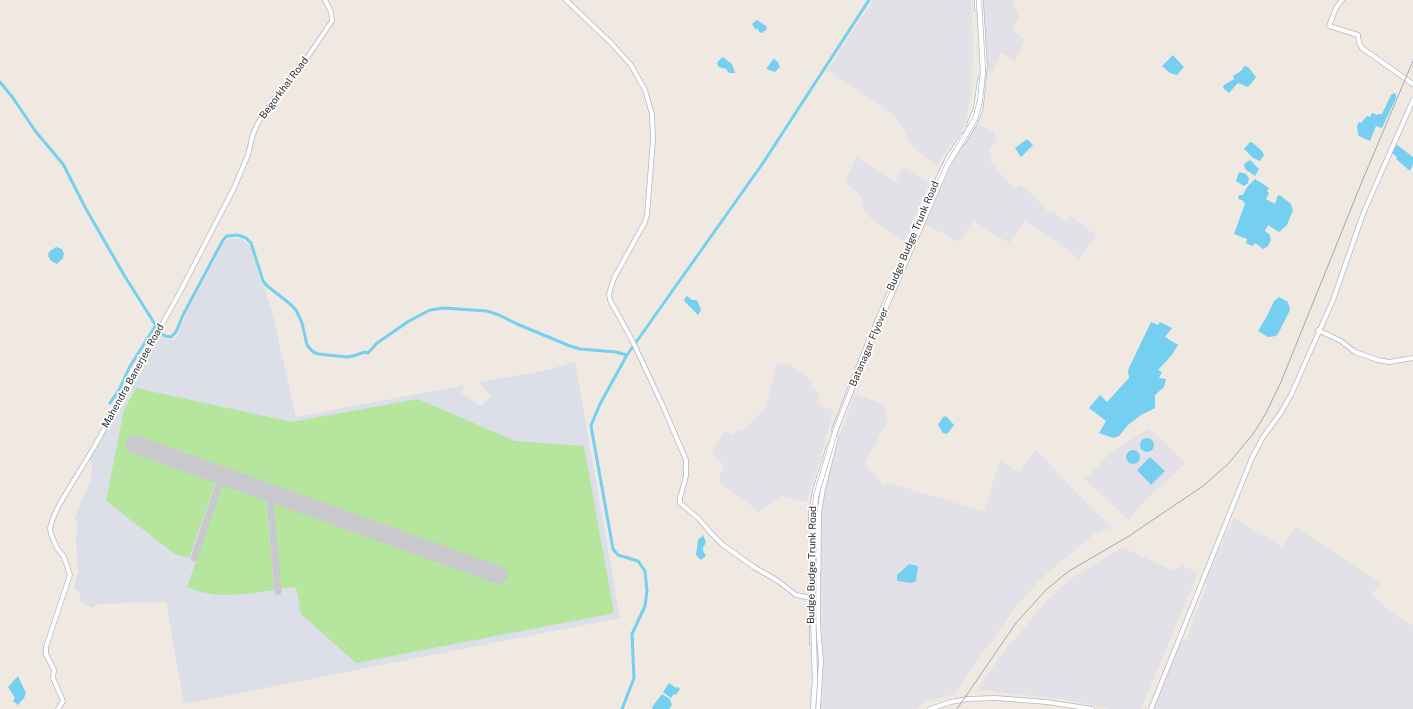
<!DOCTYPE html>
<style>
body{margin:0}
canvas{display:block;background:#efe9e1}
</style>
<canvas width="1413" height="709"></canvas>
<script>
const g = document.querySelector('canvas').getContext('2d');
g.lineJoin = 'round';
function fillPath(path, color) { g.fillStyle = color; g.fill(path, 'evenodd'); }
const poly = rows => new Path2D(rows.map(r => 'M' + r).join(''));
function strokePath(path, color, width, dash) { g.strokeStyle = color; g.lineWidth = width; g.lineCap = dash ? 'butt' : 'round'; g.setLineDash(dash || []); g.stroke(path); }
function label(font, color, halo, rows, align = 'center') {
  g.font = font + ' "Public Sans",sans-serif'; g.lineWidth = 3.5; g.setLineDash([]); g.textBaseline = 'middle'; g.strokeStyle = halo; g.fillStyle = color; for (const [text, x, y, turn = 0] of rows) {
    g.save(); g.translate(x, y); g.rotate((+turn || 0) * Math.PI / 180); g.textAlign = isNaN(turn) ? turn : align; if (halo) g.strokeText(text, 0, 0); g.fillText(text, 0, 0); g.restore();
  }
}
fillPath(poly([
 [873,0,971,0,973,41,972,93,964,126,937,165,913,147,896,117,827,71],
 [983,0,1012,0,1019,17,1012,30,1025,40,1015,61,1001,53,993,72,986,68],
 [978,124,993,131,997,142,989,149,992,159,990,162,1015,189,1020,185,1034,196,1050,214,1054,212,1066,222,1071,215,1096,236,1080,259,1025,221,1009,243,973,221,959,242,925,224,957,153],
 [856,157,895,182,903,168,930,182,904,242,864,213,862,196,845,182],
 [777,362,792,366,812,381,810,387,820,392,817,403,834,411,807,502,783,496,759,512,718,481,724,465,711,454,725,431,732,435,737,429,742,431,766,407],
 [855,393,879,403,885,409,888,420,865,463,883,486,887,482,984,512,1000,459,1019,472,1036,450,1099,516,1113,527,1094,534,1042,578,1014,609,954,694,926,702,916,709,820,709,823,689,821,550,822,501,824,486,838,440],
 [1149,428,1185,463,1141,505,1129,521,1085,479,1111,452],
 [1234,517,1282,547,1296,527,1380,583,1371,595,1401,619,1413,625,1413,709,1153,709,1181,640,1186,641,1207,585,1204,583],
 [1122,547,1174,571,1182,565,1198,573,1141,709,1109,709,1062,699,977,690,1008,645,1013,642,1045,602,1069,580]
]), '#e3e1e8');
fillPath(poly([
 [230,238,242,239,250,246,261,283,265,289,272,312,296,417,465,385,461,393,481,406,491,396,479,382,548,370,575,362,620,618,184,704,166,602,99,604,92,608,79,601,81,594,74,588,78,572,76,540,78,524,75,519,76,515,91,479,92,463,90,459,103,434,159,335,168,340,173,340,177,337,185,316,224,243]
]), '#dcdee8');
fillPath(poly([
 [136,388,292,422,418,399,515,441,584,446,614,613,356,663,301,614,296,587,280,589,273,501,497,580,501,569,134,440,131,451,216,481,189,558,175,554,106,501,124,410],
 [223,483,266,498,274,590,247,594,218,595,201,592,187,587]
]), '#b6e59e');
fillPath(poly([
 [757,20,766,26,767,29,762,33,759,32,758,28,756,30,752,24],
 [1173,55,1184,67,1177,75,1170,73,1162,66],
 [723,57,732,64,735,73,729,73,726,69,719,67,717,64,718,61],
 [774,58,775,60,778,62,780,67,775,72,766,69],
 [1244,66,1248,67,1256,77,1254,80,1248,87,1238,83,1229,93,1223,88,1224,85,1234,79,1233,76,1242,70],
 [1394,93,1396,94,1396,98,1382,128,1376,126,1370,141,1363,138,1358,135,1357,126,1359,122,1361,123,1367,116,1370,117,1372,113,1378,115,1379,114,1382,114,1391,95],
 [1027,139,1033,145,1021,157,1015,148],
 [1250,142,1253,143,1262,151,1264,155,1260,161,1253,158,1244,149],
 [1396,144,1413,157,1413,164,1410,171,1396,159,1397,157,1392,153],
 [1250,160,1259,169,1255,176,1245,169,1244,164],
 [1239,172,1246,174,1249,178,1248,183,1244,186,1236,181],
 [1255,179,1269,188,1267,191,1269,193,1266,199,1275,204,1278,195,1281,196,1291,204,1293,210,1287,225,1279,232,1268,225,1265,231,1270,235,1270,237,1271,240,1268,246,1263,249,1255,243,1253,246,1246,243,1247,239,1234,234,1245,204,1242,200,1238,199,1239,195,1243,195,1247,187],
 [56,247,62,249,64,254,63,258,57,264,51,261,48,256,49,252],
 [687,296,692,300,697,300,701,310,698,315,685,302,684,299],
 [1279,297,1288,302,1290,310,1278,334,1276,336,1268,337,1258,331,1267,316,1274,301],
 [1151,322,1158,325,1160,322,1172,328,1165,337,1178,345,1171,356,1158,370,1162,372,1159,378,1166,379,1164,387,1155,395,1155,408,1141,415,1128,425,1119,436,1113,438,1099,433,1106,421,1089,408,1100,395,1107,402,1129,378,1128,370],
 [946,416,954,425,947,434,943,433,938,425,943,417],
 '1140 445a7 7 0 1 1 14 0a7 7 0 1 1-14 0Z',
 '1126 457a7 7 0 1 1 14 0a7 7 0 1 1-14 0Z',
 [1150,457,1165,471,1151,485,1137,470],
 [703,535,706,542,703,548,703,551,706,556,701,560,696,555,698,540],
 [909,564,918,566,916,581,911,583,897,581,897,575],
 [18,676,26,693,24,698,18,705,13,701,15,698,8,687],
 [669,683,676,688,678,687,680,689,676,695,674,694,671,698,663,692],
 [662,694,670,699,672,705,669,709,653,709,652,707]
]), '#75cff0');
strokePath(poly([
 [0,82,13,98,36,132,63,164,86,209,124,275,153,321,162,334,165,336,171,337,176,332,183,315,223,240,227,236,238,235,246,238,251,243,263,281,266,285,289,303,296,310,302,323,307,345,313,352,318,354,347,357,353,356,365,352,368,353,377,343,409,321,430,310,444,308,487,311,499,315,517,324,570,346,580,349,616,352,627,355],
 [110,403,119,390,129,368,156,325],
 [622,709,634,678,632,634,645,606,647,591,645,571,638,561,618,555,613,549,591,426,592,423,600,404,627,355,763,163,869,0]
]), '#75cff0', 3);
strokePath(poly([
 [263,490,267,495,270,501],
 [275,495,270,501,278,591],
 [194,558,222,476]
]), '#c9c8cc', 7);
strokePath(poly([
 [134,444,499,575]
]), '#c9c8cc', 18);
const tertiary = poly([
 [566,0,611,43,631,65,645,90,652,114,653,140,647,215,645,222,614,278,609,294,610,300,633,342,662,404,686,460,686,476,680,498,680,503,699,519,710,532,723,545,754,567,778,581,796,595,812,598],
 [977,0,977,9],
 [1342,0,1336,8,1329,26,1358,35,1359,43,1362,48,1413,84],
 [969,125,976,108,980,80],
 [963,143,975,123,980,111,982,98,985,66,981,1],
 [1318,330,1341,341,1355,352,1378,360,1389,362,1413,358],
 [834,430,867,345,935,185,948,158,963,135],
 [811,531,811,512,815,490,829,446],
 [811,578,812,643],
 [58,709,63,701,53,678,54,670,46,654,46,647,70,575,64,557,57,548,51,534,50,528,53,518,59,505,93,449,180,292,234,188,248,155,253,134,258,123,273,100,309,55,332,21,331,12,325,0],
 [818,709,821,661,818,625,819,513,823,489,836,438],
 [930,709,951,702,967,699,995,698,1047,702,1092,709],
 [1151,709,1252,458,1263,437,1280,414,1291,395,1333,300,1363,214,1413,100]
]);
strokePath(tertiary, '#b4b7c1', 5.5);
strokePath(tertiary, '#fff', 4);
strokePath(poly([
 [957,709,1016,623,1047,589,1069,571,1129,536,1203,486,1228,464,1253,434,1265,415,1281,382,1363,179,1413,61]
]), '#a3a6b8', 1);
const secondaryBridge = poly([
 [813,709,815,681,813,610,813,529,816,496,836,429,864,358,947,166,975,119,980,101,983,71,979,0]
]);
strokePath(secondaryBridge, '#b4b7c1', 6, []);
strokePath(secondaryBridge, '#fff', 4.5);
label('10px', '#2e2e2e', '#fff', [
 ["Begorkhal Road",284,88,-53],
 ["Budge Budge Trunk Road",913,236,-67],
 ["Batanagar Flyover",869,347,-67],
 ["Mahendra Banerjee Road",133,376,-61],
 ["Budge Budge Trunk Road",812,565,-89]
]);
</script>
